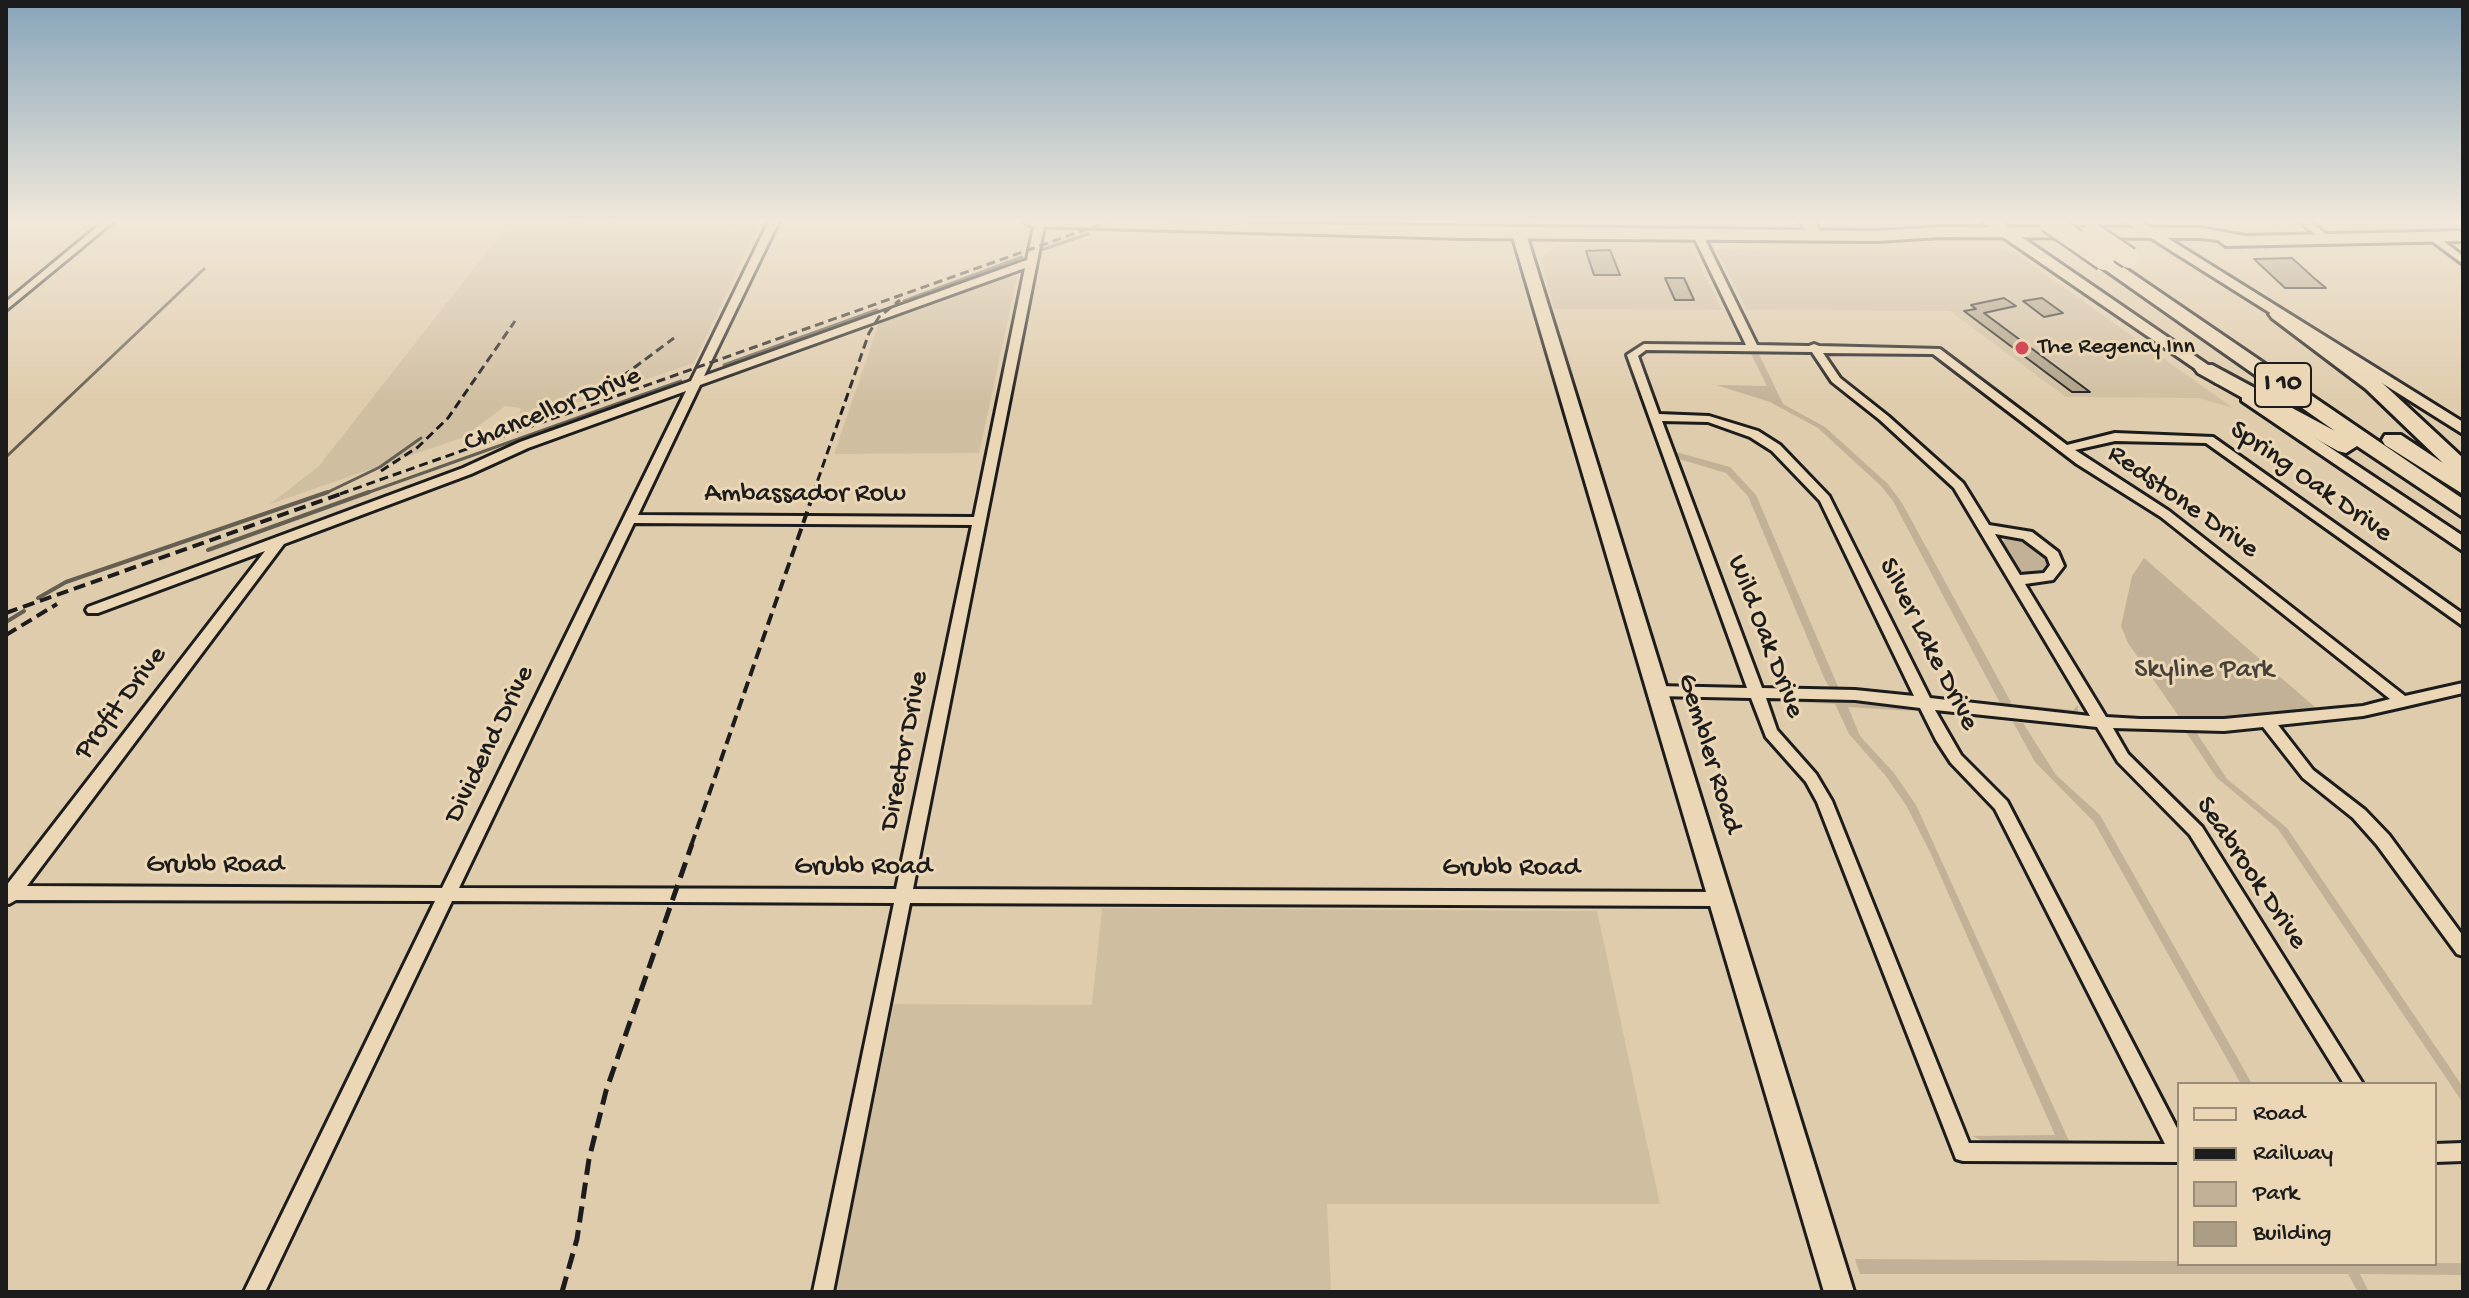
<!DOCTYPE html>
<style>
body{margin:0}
#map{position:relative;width:2469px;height:1298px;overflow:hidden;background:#dfccac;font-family:"Gochi Hand",sans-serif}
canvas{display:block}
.frame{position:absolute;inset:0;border:8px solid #1c1c1c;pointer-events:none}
.legend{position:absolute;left:2177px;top:1082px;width:260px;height:184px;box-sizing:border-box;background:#ebd7b5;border:2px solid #988c78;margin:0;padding:10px 14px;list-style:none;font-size:24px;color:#1c1c1c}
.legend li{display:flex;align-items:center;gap:16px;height:40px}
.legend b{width:40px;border:2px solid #988c78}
</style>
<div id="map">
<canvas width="2469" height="1298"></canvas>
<div class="frame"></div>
<ul class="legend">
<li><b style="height:10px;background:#ebd7b5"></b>Road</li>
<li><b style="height:10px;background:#1c1c1c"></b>Railway</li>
<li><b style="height:22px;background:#c2b196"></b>Park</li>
<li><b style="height:22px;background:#ac9e85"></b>Building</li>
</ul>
</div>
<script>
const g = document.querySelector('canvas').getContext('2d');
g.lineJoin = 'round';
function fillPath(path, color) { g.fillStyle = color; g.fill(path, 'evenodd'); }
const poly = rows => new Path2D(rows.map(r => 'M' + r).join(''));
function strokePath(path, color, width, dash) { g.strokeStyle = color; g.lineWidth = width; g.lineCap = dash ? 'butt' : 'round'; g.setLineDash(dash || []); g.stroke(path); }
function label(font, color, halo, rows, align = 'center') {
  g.font = font + ' "Gochi Hand",sans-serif'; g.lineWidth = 6; g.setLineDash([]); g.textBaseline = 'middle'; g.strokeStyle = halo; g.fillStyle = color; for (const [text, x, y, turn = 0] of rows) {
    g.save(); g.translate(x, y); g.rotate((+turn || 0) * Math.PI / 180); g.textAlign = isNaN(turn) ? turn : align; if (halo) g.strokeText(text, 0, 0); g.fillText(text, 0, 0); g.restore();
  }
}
fillPath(poly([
 [511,221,758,225,694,363,517,423,521,408,505,406,464,437,270,504,319,466],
 [1300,221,1608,221,1648,229,1520,227],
 [2146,221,2291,221,2298,226,2177,225],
 [1560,245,1691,247,1722,310,1554,309,1541,257],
 [1995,247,2017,254,2233,408,2199,398,2066,397,1950,311,1747,310,1716,249],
 [1008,275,1017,278,979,453,834,454,879,323],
 [1102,908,1597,911,1660,1204,1327,1204,1331,1292,835,1292,894,1004,1092,1005]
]), '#d0bea0');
fillPath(poly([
 [1750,352,1758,352,1783,404,1825,427,1888,484,1902,503,2012,704,2073,710,2078,705,2078,713,2013,709,1940,697,2000,703,1893,501,1881,486,1818,428,1770,402,1716,385,1767,386],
 [1676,452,1730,467,1756,495,1839,689,1830,688,1825,680,1748,496,1726,473,1679,459],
 [2006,537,2025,541,2041,551,2047,564,2044,571,2031,575,2018,570,2002,543],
 [2144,558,2317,709,2256,717,2180,718,2128,643,2121,626,2132,576],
 [1784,699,1887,705,1913,711,1848,707,1860,736,1894,773,1916,805,2070,1143,1990,1144,1972,1136,2055,1135,1930,852,1906,805,1885,775,1849,734,1835,704,1772,701],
 [2013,722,2023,723,2056,775,2100,815,2252,1084,2241,1084,2094,822,2035,762],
 [2186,732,2196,732,2227,779,2287,828,2463,1087,2463,1103,2278,829,2216,777],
 [1855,1259,2463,1263,2463,1275,2360,1274,2369,1292,2358,1292,2348,1274,1860,1274]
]), '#c2b196');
strokePath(poly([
 [1041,250,1088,234],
 [904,301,1022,257],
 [724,365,877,310],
 [6,457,204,269],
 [324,494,380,467,421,438],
 [364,494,681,381]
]), '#655f52', 3);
strokePath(poly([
 [208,550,369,492],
 [38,598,66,582,328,492],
 [6,622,24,611]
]), '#655f52', 4);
const building = poly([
 [1610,250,1620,275,1594,275,1586,251,1610,250],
 [2292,258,2314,278,2326,288,2285,288,2254,259,2292,258],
 [1665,278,1684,278,1694,300,1675,300,1665,278],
 [2004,298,2016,306,1984,313,2090,392,2072,392,1964,311,1976,309,1971,305,2004,298],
 [2042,298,2063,313,2044,317,2023,301,2042,298]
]);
fillPath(building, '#ac9e85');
strokePath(building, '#1c1c1c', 2);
const minor = poly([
 [104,221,114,221,6,310,6,302,104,221],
 [769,221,779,221,704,376,1027,260,1035,221,1045,221,913,889,1720,892,1726,894,1728,899,1726,904,1720,906,910,903,833,1292,813,1292,894,903,452,901,265,1292,244,1292,435,901,16,900,9,904,6,903,6,886,265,551,98,613,88,613,86,610,88,607,463,468,520,442,691,381,769,221],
 [1025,268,974,517,638,515,700,385,1025,268],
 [686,391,442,888,27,886,284,544,471,474,528,448,686,391],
 [634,523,972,525,896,889,459,888,634,523],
 [2299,221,2310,221,2329,237,2321,239,2299,221],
 [1698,232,1703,235,1757,345,1809,346,1814,344,1819,346,1940,349,2067,445,2115,433,2213,437,2463,614,2463,626,2206,443,2115,441,2075,450,2169,511,2405,696,2463,683,2463,693,2403,707,2363,716,2278,725,2313,770,2365,810,2389,835,2463,936,2463,956,2457,954,2377,845,2353,818,2303,778,2263,727,2224,731,2113,728,2128,754,2202,827,2363,1084,2344,1084,2190,835,2118,762,2097,727,1935,710,1961,755,2007,801,2179,1132,2179,1162,1963,1161,1956,1159,1817,802,1806,782,1766,737,1751,698,1657,696,1652,695,1650,691,1652,687,1657,686,1747,688,1627,355,1644,344,1746,345,1693,235,1698,232],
 [1646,350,1812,352,1832,382,1880,420,1954,488,2090,716,1930,698,1829,496,1780,445,1758,431,1709,416,1659,414,1638,356,1646,350],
 [1823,353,1933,354,2077,464,2161,517,2390,699,2363,706,2224,719,2140,719,2106,717,2025,584,2053,580,2064,566,2058,552,2032,532,1989,525,1963,483,1888,416,1840,378,1823,353],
 [1662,421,1708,422,1750,437,1772,451,1820,501,1914,696,1855,690,1762,688,1662,421],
 [1995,534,2023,539,2047,557,2050,565,2044,573,2020,575,1995,534],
 [1766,698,1855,700,1920,708,1936,740,1951,763,1995,809,2165,1144,1969,1143,1832,801,1816,774,1777,730,1766,698],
 [2428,234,2434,234,2463,256,2463,264,2428,238,2428,234],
 [2463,1143,2463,1161,2435,1162,2435,1144,2463,1143]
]);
const secondary = poly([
 [1800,221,1814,221,1823,236,1821,239,1811,239,1800,221],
 [2124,221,2140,221,2463,422,2463,434,2124,221],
 [2000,229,2010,229,2230,380,2222,385,2216,383,2000,235,2000,229],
 [1519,230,1526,234,1854,1292,1824,1292,1512,234,1519,230],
 [2248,393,2463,536,2463,551,2242,401,2242,395,2248,393]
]);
const primary = poly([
 [1023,221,1876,231,1941,227,2201,228,2246,236,2463,231,2463,241,2226,246,2218,240,2201,238,1941,237,1876,241,1463,238,1031,226,1023,221]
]);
const motorway = poly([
 [1982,221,2002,221,2014,232,2005,237,1999,236,1982,221],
 [2104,254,2463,499,2463,517,2357,446,2346,453,2338,451,2198,373,2195,369,2198,365,2212,365,2335,431,2097,264,2097,256,2104,254],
 [2279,308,2380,381,2463,458,2463,494,2385,445,2382,440,2385,435,2401,435,2443,463,2366,389,2272,318,2269,314,2279,308]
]);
strokePath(minor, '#1c1c1c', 6);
strokePath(secondary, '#1c1c1c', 6);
strokePath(primary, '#1c1c1c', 6);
strokePath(motorway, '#1c1c1c', 6);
fillPath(minor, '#ebd7b5');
fillPath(secondary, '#ebd7b5');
fillPath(primary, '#ebd7b5');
fillPath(motorway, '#ebd7b5');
strokePath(poly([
 [600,393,674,338],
 [381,471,418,447,448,418,515,321],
 [340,494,1110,221],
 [813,494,869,333,879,317,900,300]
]), '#1c1c1c', 3, [9, 5]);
strokePath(poly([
 [6,613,346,492],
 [6,635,57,604],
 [691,846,814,492]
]), '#1c1c1c', 4, [12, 6]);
strokePath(poly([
 [562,1292,577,1239,589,1159,606,1091,692,844]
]), '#1c1c1c', 5, [16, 8]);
const motorwayBridge = poly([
 [2048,221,2104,260],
 [2092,233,2129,258]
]);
strokePath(motorwayBridge, '#1c1c1c', 25, []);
strokePath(motorwayBridge, '#ebd7b5', 20);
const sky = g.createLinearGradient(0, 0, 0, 402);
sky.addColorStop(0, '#87a4ba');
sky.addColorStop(0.55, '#f1e8da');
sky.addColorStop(1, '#f1e8da00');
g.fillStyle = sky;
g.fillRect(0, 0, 2469, 402);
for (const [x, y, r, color] of [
 [2022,348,8,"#d1495b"]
]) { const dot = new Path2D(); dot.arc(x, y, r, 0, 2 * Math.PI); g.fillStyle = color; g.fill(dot); strokePath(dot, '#ebd7b5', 3); }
label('24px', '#1c1c1c', '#ebd7b5', [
 ["The Regency Inn",2038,348]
], 'left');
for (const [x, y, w] of [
 [2283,385,56]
]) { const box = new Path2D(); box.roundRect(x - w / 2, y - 22, w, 44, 6); g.fillStyle = '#ebd7b5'; g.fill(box); strokePath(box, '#1c1c1c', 2); }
label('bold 26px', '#1c1c1c', null, [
 ["I 10",2283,385]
]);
label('28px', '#1c1c1c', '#ebd7b5', [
 ["Chancellor Drive",553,411,-22],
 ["Spring Oak Drive",2310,483,35],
 ["Ambassador Row",805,496],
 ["Redstone Drive",2182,503,35],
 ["Wild Oak Drive",1764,637,69],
 ["Silver Lake Drive",1927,645,63],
 ["Profit Drive",122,704,-53],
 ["Dividend Drive",491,745,-64],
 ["Director Drive",906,751,-79],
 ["Gembler Road",1708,754,73],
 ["Grubb Road",215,867],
 ["Grubb Road",863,869],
 ["Grubb Road",1511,870],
 ["Seabrook Drive",2250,874,56]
]);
label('28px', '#46413a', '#ebd7b5', [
 ["Skyline Park",2204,672]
]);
</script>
